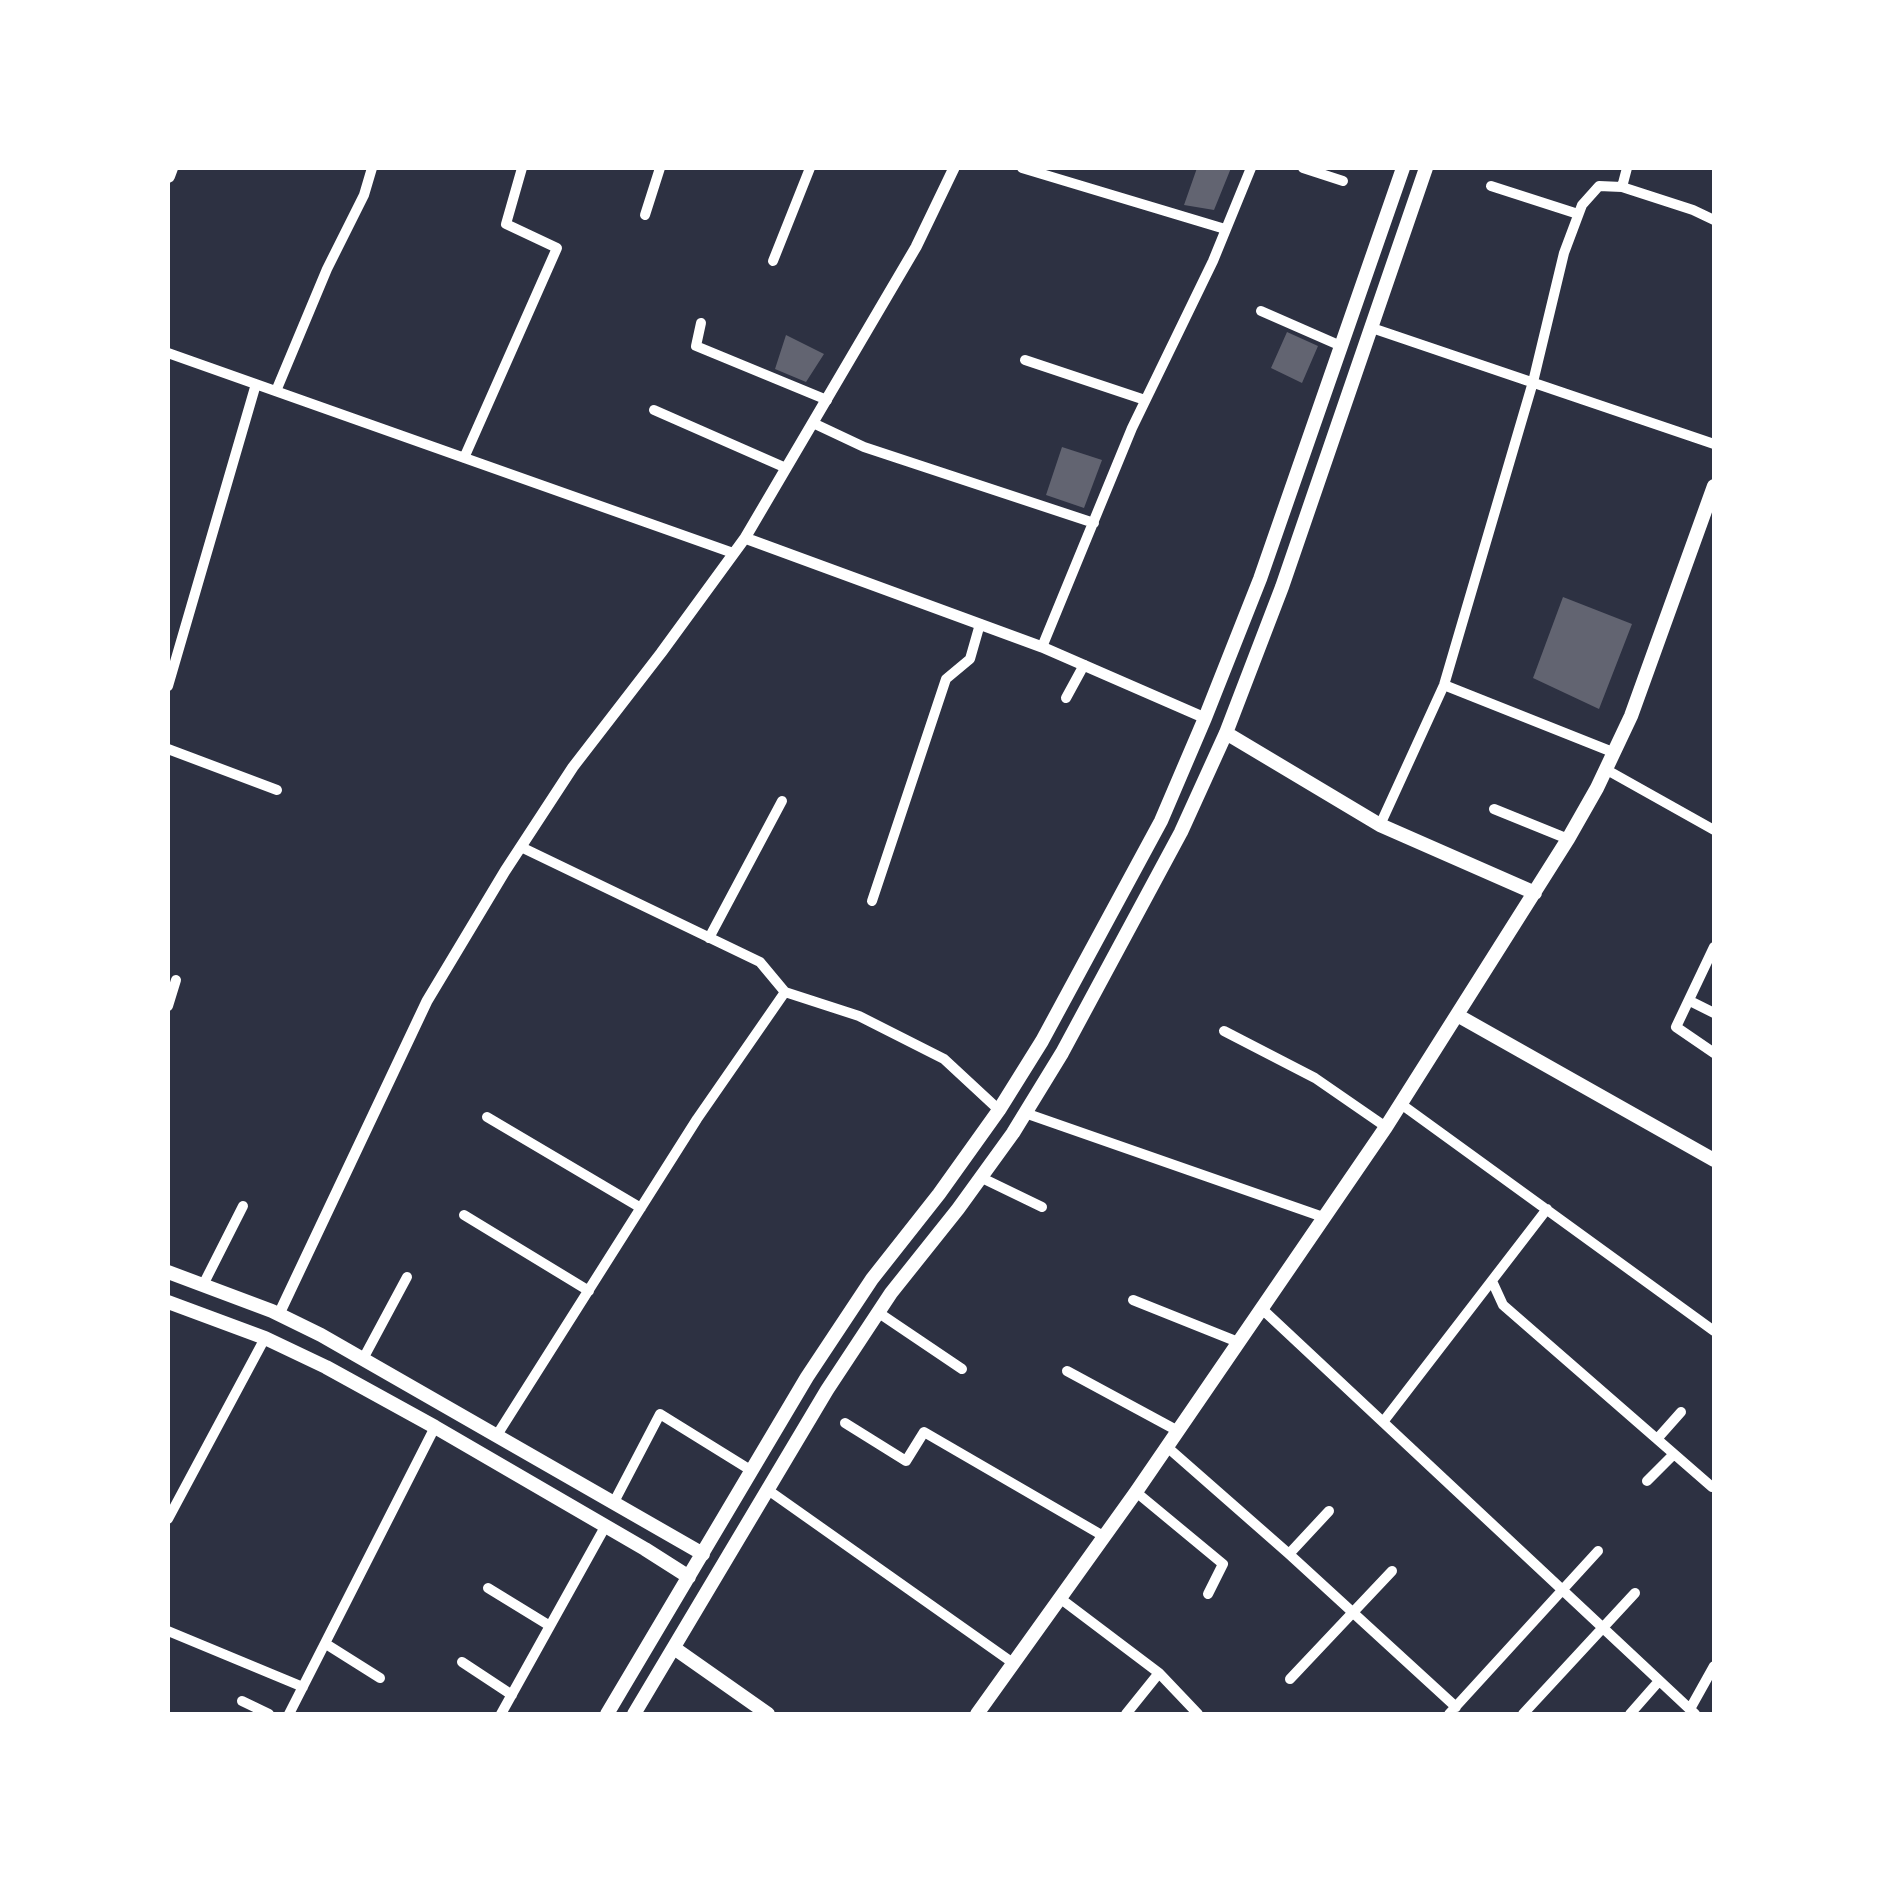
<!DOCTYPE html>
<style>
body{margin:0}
#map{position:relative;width:1882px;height:1882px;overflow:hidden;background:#2d3142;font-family:Karla,sans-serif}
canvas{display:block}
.frame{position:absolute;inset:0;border:170px solid #fff;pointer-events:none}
</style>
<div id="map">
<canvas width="1882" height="1882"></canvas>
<div class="frame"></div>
</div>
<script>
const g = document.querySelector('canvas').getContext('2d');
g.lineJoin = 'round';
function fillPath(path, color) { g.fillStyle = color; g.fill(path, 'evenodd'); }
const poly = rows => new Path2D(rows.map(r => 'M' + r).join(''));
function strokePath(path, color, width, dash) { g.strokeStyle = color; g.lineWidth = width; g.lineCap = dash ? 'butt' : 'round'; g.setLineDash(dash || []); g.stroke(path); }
fillPath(poly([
 [1197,168,1231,168,1214,210,1184,205],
 [1287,332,1318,346,1302,383,1271,368],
 [786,335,824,354,806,382,775,369],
 [1062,447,1102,460,1084,508,1046,495],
 [1563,597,1632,624,1599,709,1533,678]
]), '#626471');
strokePath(poly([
 [1022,168,1225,229],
 [1303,168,1343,181],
 [1491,186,1578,214],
 [1622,187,1627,168],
 [645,215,660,168],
 [773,261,810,168],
 [1261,311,1341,346],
 [701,323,696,346,827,400],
 [1372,328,1714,444],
 [168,353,733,553],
 [1025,360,1145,400],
 [276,391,327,269,364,195,372,168],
 [654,410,786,468],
 [813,423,864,447,1094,523],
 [464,458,557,248,506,224,522,168],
 [1042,647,1132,428,1213,261,1251,168],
 [1444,685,1615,753],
 [168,686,256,384],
 [1066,698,1084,665],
 [168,749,277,790],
 [1607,770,1714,830],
 [1494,809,1568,839],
 [1380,825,1444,685,1533,382,1564,253,1582,205,1599,186,1622,187,1693,210,1714,220],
 [521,847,760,962,785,992,859,1016,944,1059,999,1110],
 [872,901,946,679,970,659,980,624],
 [709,938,782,801],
 [1714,947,1676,1027,1714,1053],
 [1690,1001,1714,1013],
 [168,1006,176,980],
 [1224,1031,1315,1078,1386,1127],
 [1401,1104,1714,1331],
 [1025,1113,1323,1217],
 [487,1117,641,1208],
 [980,1177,1042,1207],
 [464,1215,589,1291],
 [1492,1281,1503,1305,1712,1487],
 [203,1285,243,1206],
 [1133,1300,1238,1342],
 [1261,1308,1695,1714],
 [879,1313,962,1369],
 [363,1359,407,1277],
 [1067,1371,1178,1431],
 [1383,1422,1547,1209],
 [845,1423,906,1461,924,1432,1105,1537],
 [497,1435,697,1119,785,992],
 [1657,1439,1681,1412],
 [1166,1446,1289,1554,1456,1707],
 [1647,1481,1674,1454],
 [768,1490,1013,1663],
 [1136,1492,1223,1564,1208,1594],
 [614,1502,660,1414,752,1471],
 [168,1519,265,1338],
 [1289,1554,1329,1511],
 [488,1588,550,1626],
 [1061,1599,1159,1673,1198,1714],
 [168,1631,303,1687],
 [326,1644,380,1678],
 [462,1662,512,1695],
 [1290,1679,1392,1571],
 [242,1701,269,1714],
 [1690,1709,1714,1666],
 [289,1714,435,1427],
 [501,1714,605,1527],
 [1126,1714,1159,1673],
 [1449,1714,1598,1551],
 [1523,1714,1635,1593],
 [1630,1714,1659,1681]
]), '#fff', 10);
strokePath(poly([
 [745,538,1042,647,1205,718],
 [279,1314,427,1001,505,871,573,767,661,653,745,538,916,247,954,168]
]), '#fff', 11);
strokePath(poly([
 [168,176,171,168],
 [1226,733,1380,825,1535,893],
 [1457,1015,1714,1160],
 [168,1272,272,1311,321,1335,703,1554],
 [168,1302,265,1338,326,1367,435,1427,645,1549,689,1577],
 [674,1648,768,1714],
 [607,1714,807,1377,872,1279,939,1194,999,1110,1042,1041,1161,821,1205,718,1260,579,1403,168],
 [634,1714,827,1390,891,1293,958,1209,1013,1133,1062,1053,1181,832,1226,733,1282,587,1426,168],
 [977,1714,1136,1492,1386,1127,1568,839,1597,788,1631,716,1714,486]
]), '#fff', 14);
</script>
